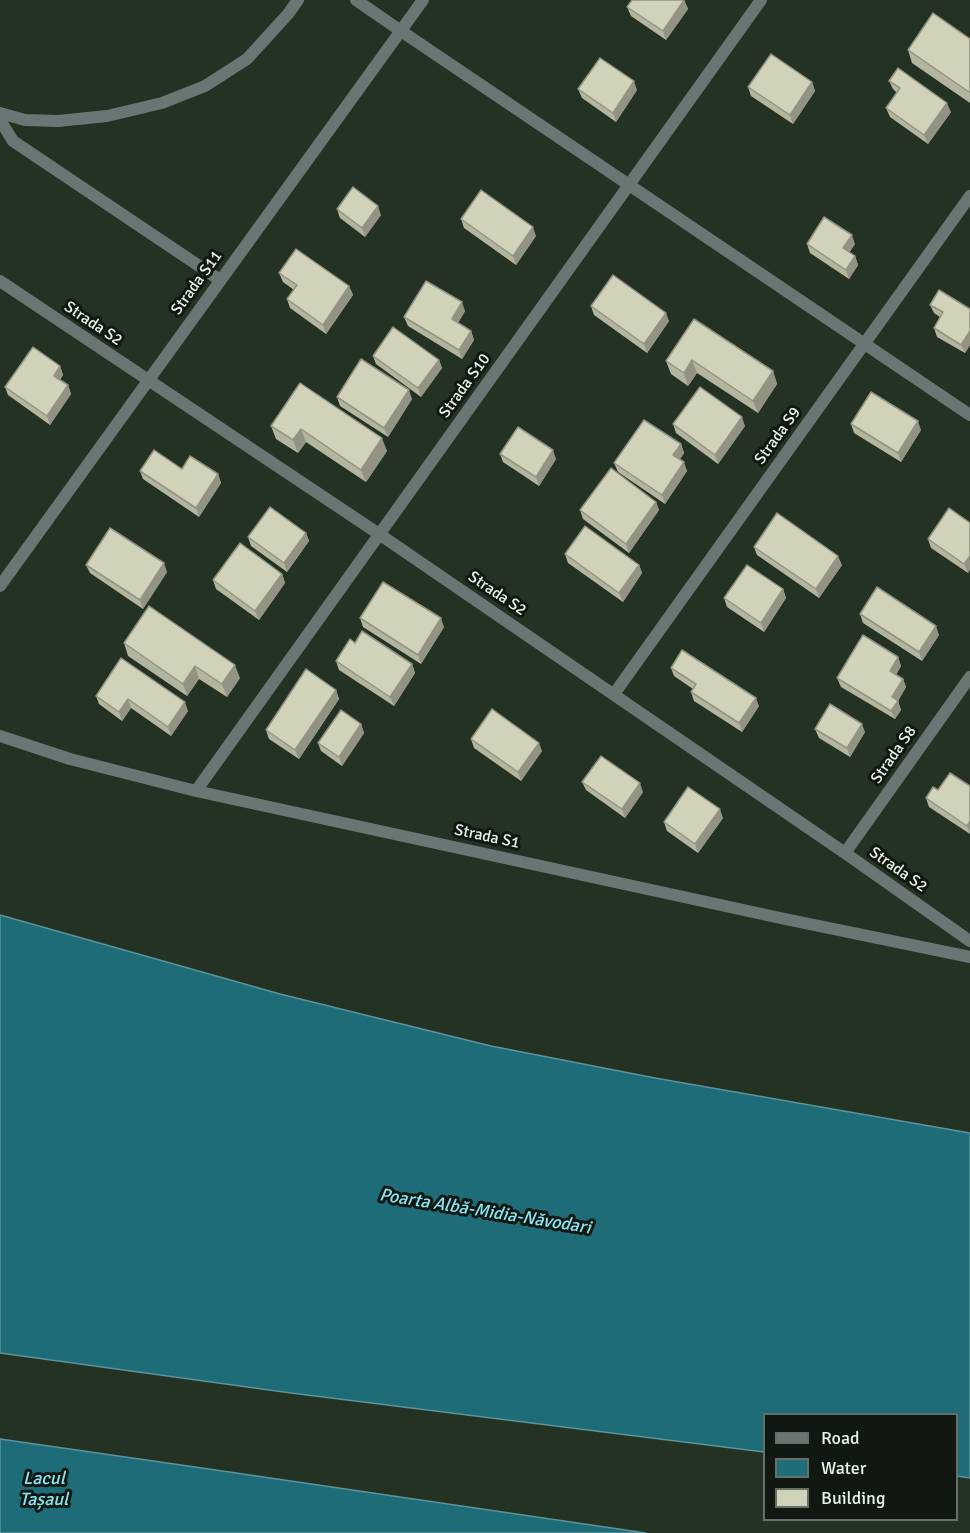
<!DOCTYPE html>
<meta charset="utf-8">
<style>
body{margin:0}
#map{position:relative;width:970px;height:1533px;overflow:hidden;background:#233223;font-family:Signika,sans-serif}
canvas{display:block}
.legend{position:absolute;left:763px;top:1413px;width:195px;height:108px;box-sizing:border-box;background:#111811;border:2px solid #677067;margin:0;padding:8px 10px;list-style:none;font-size:18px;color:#e9f3e9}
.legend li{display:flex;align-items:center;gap:12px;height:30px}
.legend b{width:30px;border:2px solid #677067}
</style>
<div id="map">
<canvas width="970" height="1533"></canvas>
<ul class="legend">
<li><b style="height:8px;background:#6a7673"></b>Road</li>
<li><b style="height:16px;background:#1e6c78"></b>Water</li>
<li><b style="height:16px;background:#d0d2b9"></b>Building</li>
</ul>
</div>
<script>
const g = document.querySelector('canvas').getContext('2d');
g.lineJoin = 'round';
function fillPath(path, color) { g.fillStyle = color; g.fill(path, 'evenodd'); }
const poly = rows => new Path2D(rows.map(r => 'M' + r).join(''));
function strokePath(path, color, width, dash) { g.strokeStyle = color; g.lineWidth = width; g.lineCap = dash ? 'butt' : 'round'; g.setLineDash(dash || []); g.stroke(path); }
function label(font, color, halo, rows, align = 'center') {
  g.font = font + ' Signika,sans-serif'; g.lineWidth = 6; g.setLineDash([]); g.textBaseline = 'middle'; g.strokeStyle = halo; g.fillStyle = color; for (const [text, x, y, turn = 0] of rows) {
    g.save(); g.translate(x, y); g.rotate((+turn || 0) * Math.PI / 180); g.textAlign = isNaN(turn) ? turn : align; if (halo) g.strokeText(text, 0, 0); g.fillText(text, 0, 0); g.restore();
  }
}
const water = poly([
 [0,915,280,994,491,1046,655,1078,970,1133,970,1478,957,1476,956,1414,764,1414,764,1452,291,1393,0,1353,0,915],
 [0,1439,202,1468,646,1533,0,1533,0,1439]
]);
fillPath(water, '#1e6c78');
strokePath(water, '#5b949a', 1.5);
strokePath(poly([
 [356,0,401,31],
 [0,113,25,120,58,121,107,116,162,103,205,86,247,59,288,14,298,0],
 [0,120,13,141,220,280]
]), '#6a7673', 12);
strokePath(poly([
 [401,31,970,415],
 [0,281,379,534,845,853,970,941],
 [0,586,423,0],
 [614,694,970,196],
 [0,736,70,759,196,791,785,919,970,957],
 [196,791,761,0],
 [845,853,970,677]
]), '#6a7673', 12);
fillPath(poly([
 [684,0,688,9,666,40,631,16,627,7],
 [970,39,970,103,912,63,908,50],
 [889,81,951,112,928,144,890,117,886,108,897,93,893,89],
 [812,82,815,91,793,124,751,96,748,87],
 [578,89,637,90,616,122,582,98],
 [337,209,381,215,365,237,340,218],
 [461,219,536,236,516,265,464,228],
 [807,244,855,244,849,253,855,256,858,265,849,279,810,253],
 [279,273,349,286,353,295,326,334,290,308,287,299,294,290,283,282],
 [930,305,970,309,970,345,965,353,937,337,934,328,940,317,934,313],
 [591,306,669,321,647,353,594,315],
 [465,311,458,323,471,331,474,340,462,359,408,326,404,317],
 [694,319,773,371,777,384,758,413,697,373,688,386,671,374,666,361],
 [373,356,439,360,442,368,421,397,376,364],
 [60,366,63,375,60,380,68,385,71,394,50,425,8,395,5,387],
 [300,383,387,451,366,482,306,442,298,453,276,439,271,426],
 [337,397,412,399,388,437,340,406],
 [673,424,745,426,718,464,676,433],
 [851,424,921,430,901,462,854,433],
 [681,444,684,453,680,459,687,471,665,504,618,472,614,463],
 [500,454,556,459,539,486,503,462],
 [182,469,218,474,221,483,199,517,143,479,140,471],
 [656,502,659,510,629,553,583,519,580,510],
 [970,523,970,569,968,573,931,548,928,539],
 [306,533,309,541,287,572,251,546,248,537],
 [754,547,842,565,819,598,757,555],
 [565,554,639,565,642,573,623,602,568,563],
 [86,565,167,572,143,609,90,573],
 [282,574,285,583,259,620,216,589,213,580],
 [783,589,786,598,764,632,727,607,724,598],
 [860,614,939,635,922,661,863,623],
 [360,618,444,627,421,664,363,627],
 [124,643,240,678,227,697,199,679,187,696,128,656],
 [355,643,412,664,415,673,394,706,339,670,336,661],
 [898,657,901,666,896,675,903,679,906,687,898,701,901,710,895,719,841,687,837,678],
 [121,658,188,711,171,736,131,708,122,721,99,704,96,696],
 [671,668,759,706,742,732,694,701,691,692,693,689,674,676],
 [336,690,339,699,299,759,269,739,266,730],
 [361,724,364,733,342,766,321,751,318,743],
 [815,729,865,732,850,757,819,738],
 [471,739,542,751,521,781,474,748],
 [582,782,643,792,625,818,586,790],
 [970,786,970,834,929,807,926,798,938,790],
 [723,818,698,853,667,831,664,822]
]), '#b3b59f');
fillPath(poly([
 [684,0,688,9,666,40,663,31],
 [634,81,637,90,616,122,613,113],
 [812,82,815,91,793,124,790,115],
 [947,103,951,112,928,144,924,135],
 [378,206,381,215,365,237,362,228],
 [533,227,536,236,516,265,513,256],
 [852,235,855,244,846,257,843,248],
 [855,256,858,265,849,279,846,270],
 [349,286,353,295,326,334,323,325],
 [462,302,465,311,455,328,452,319],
 [666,313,669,321,647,353,644,344],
 [471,331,474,340,462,359,459,350],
 [970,331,970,345,965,353,961,345],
 [439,360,442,368,421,397,418,388],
 [692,360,697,373,688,386,684,373],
 [60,366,63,375,57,384,54,376],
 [773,371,777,384,758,413,753,401],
 [68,385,71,394,50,425,47,416],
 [409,390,412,399,388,437,384,428],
 [742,417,745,426,718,464,715,455],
 [918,421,921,430,901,462,898,453],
 [301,429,306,442,298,453,293,440],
 [382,438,387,451,366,482,361,470],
 [681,444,684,453,676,464,673,455],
 [553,450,556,459,539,486,536,477],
 [684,462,687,471,665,504,662,495],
 [218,474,221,483,199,517,196,508],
 [656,502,659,510,629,553,626,544],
 [306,533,309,541,287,572,284,563],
 [838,556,842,565,819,598,816,589],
 [970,556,970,569,968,573,964,564],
 [164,563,167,572,143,609,140,600],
 [639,565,642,573,623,602,619,593],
 [282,574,285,583,259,620,255,611],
 [783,589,786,598,764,632,761,623],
 [441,618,444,627,421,664,418,655],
 [936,626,939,635,922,661,919,652],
 [898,657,901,666,893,680,890,671],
 [412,664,415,673,394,706,390,697],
 [235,665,240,678,227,697,222,684],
 [195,666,199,679,187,696,183,684],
 [903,679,906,687,898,701,901,710,895,719,891,711,892,697],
 [336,690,339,699,299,759,295,750],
 [756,698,759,706,742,732,739,723],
 [128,699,131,708,122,721,119,712],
 [185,702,188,711,171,736,168,727],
 [361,724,364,733,342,766,339,757],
 [862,724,865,732,850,757,847,748],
 [539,743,542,751,521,781,518,772],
 [640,783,643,792,625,818,622,809],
 [720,809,723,818,698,853,695,844],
 [970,821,970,834,967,826]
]), '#929382');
const building = poly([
 [632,0,684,0,663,31,627,7,632,0],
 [933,13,970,39,970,91,969,92,908,50,933,13],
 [771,54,812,82,790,115,748,87,771,54],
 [600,58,634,81,613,113,578,89,600,58],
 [898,68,947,103,924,135,886,108,900,88,889,81,898,68],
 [353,187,378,206,362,228,337,209,353,187],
 [481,190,533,227,513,256,461,219,481,190],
 [824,217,852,235,843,248,855,256,846,270,807,244,824,217],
 [296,249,349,286,323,325,287,299,297,285,279,273,296,249],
 [613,275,666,313,644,344,591,306,613,275],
 [426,281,462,302,452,319,471,331,459,350,404,317,426,281],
 [939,290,970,309,970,331,961,345,934,328,943,312,930,305,939,290],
 [694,319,773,371,753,401,692,360,684,373,666,361,694,319],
 [393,327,439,360,418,388,373,356,393,327],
 [33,347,60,366,54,376,68,385,47,416,5,387,33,347],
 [361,359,409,390,384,428,337,397,361,359],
 [300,383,382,438,361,470,301,429,293,440,271,426,300,383],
 [700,387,742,417,715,455,673,424,700,387],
 [871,392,918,421,898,453,851,424,871,392],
 [644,420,681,444,673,455,684,462,662,495,614,463,644,420],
 [518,427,553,450,536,477,500,454,518,427],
 [154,450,182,469,190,456,218,474,196,508,140,471,154,450],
 [611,468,656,502,626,544,580,510,611,468],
 [270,507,306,533,284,563,248,537,270,507],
 [949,508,970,523,970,556,964,564,928,539,949,508],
 [777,513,838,556,816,589,754,547,777,513],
 [585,526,639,565,619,593,565,554,585,526],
 [110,528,164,563,140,600,86,565,110,528],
 [240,543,282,574,255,611,213,580,240,543],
 [747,565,783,589,761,623,724,598,747,565],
 [383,582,441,618,418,655,360,618,383,582],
 [877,587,936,626,919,652,860,614,877,587],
 [149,606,235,665,222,684,195,666,183,684,124,643,149,606],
 [362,631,412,664,390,697,336,661,350,639,355,643,362,631],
 [863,635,898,657,890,671,903,679,892,697,898,701,891,711,837,678,863,635],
 [682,650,756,698,739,723,691,692,696,684,671,668,682,650],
 [121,658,185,702,168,727,128,699,119,712,96,696,121,658],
 [306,669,336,690,295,750,266,730,306,669],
 [830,704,862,724,847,748,815,729,830,704],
 [492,709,539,743,518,772,471,739,492,709],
 [341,710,361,724,339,757,318,743,341,710],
 [601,756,640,783,622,809,582,782,601,756],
 [950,773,970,786,970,821,967,826,926,798,933,787,938,790,950,773],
 [688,787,720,809,695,844,664,822,688,787]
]);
fillPath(building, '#d0d2b9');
strokePath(building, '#929382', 1.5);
label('16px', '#e9f3e9', '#111811', [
 ["Strada S11",197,283,-54],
 ["Strada S2",93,324,34],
 ["Strada S10",465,386,-54],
 ["Strada S9",778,436,-54],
 ["Strada S2",497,594,34],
 ["Strada S8",894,755,-55],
 ["Strada S1",487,837,12],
 ["Strada S2",898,870,35]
]);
label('italic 18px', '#87e5f6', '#111811', [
 ["Poarta Albă-Midia-Năvodari",485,1212,9],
 ["Lacul",44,1479],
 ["Tașaul",44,1500]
]);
</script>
